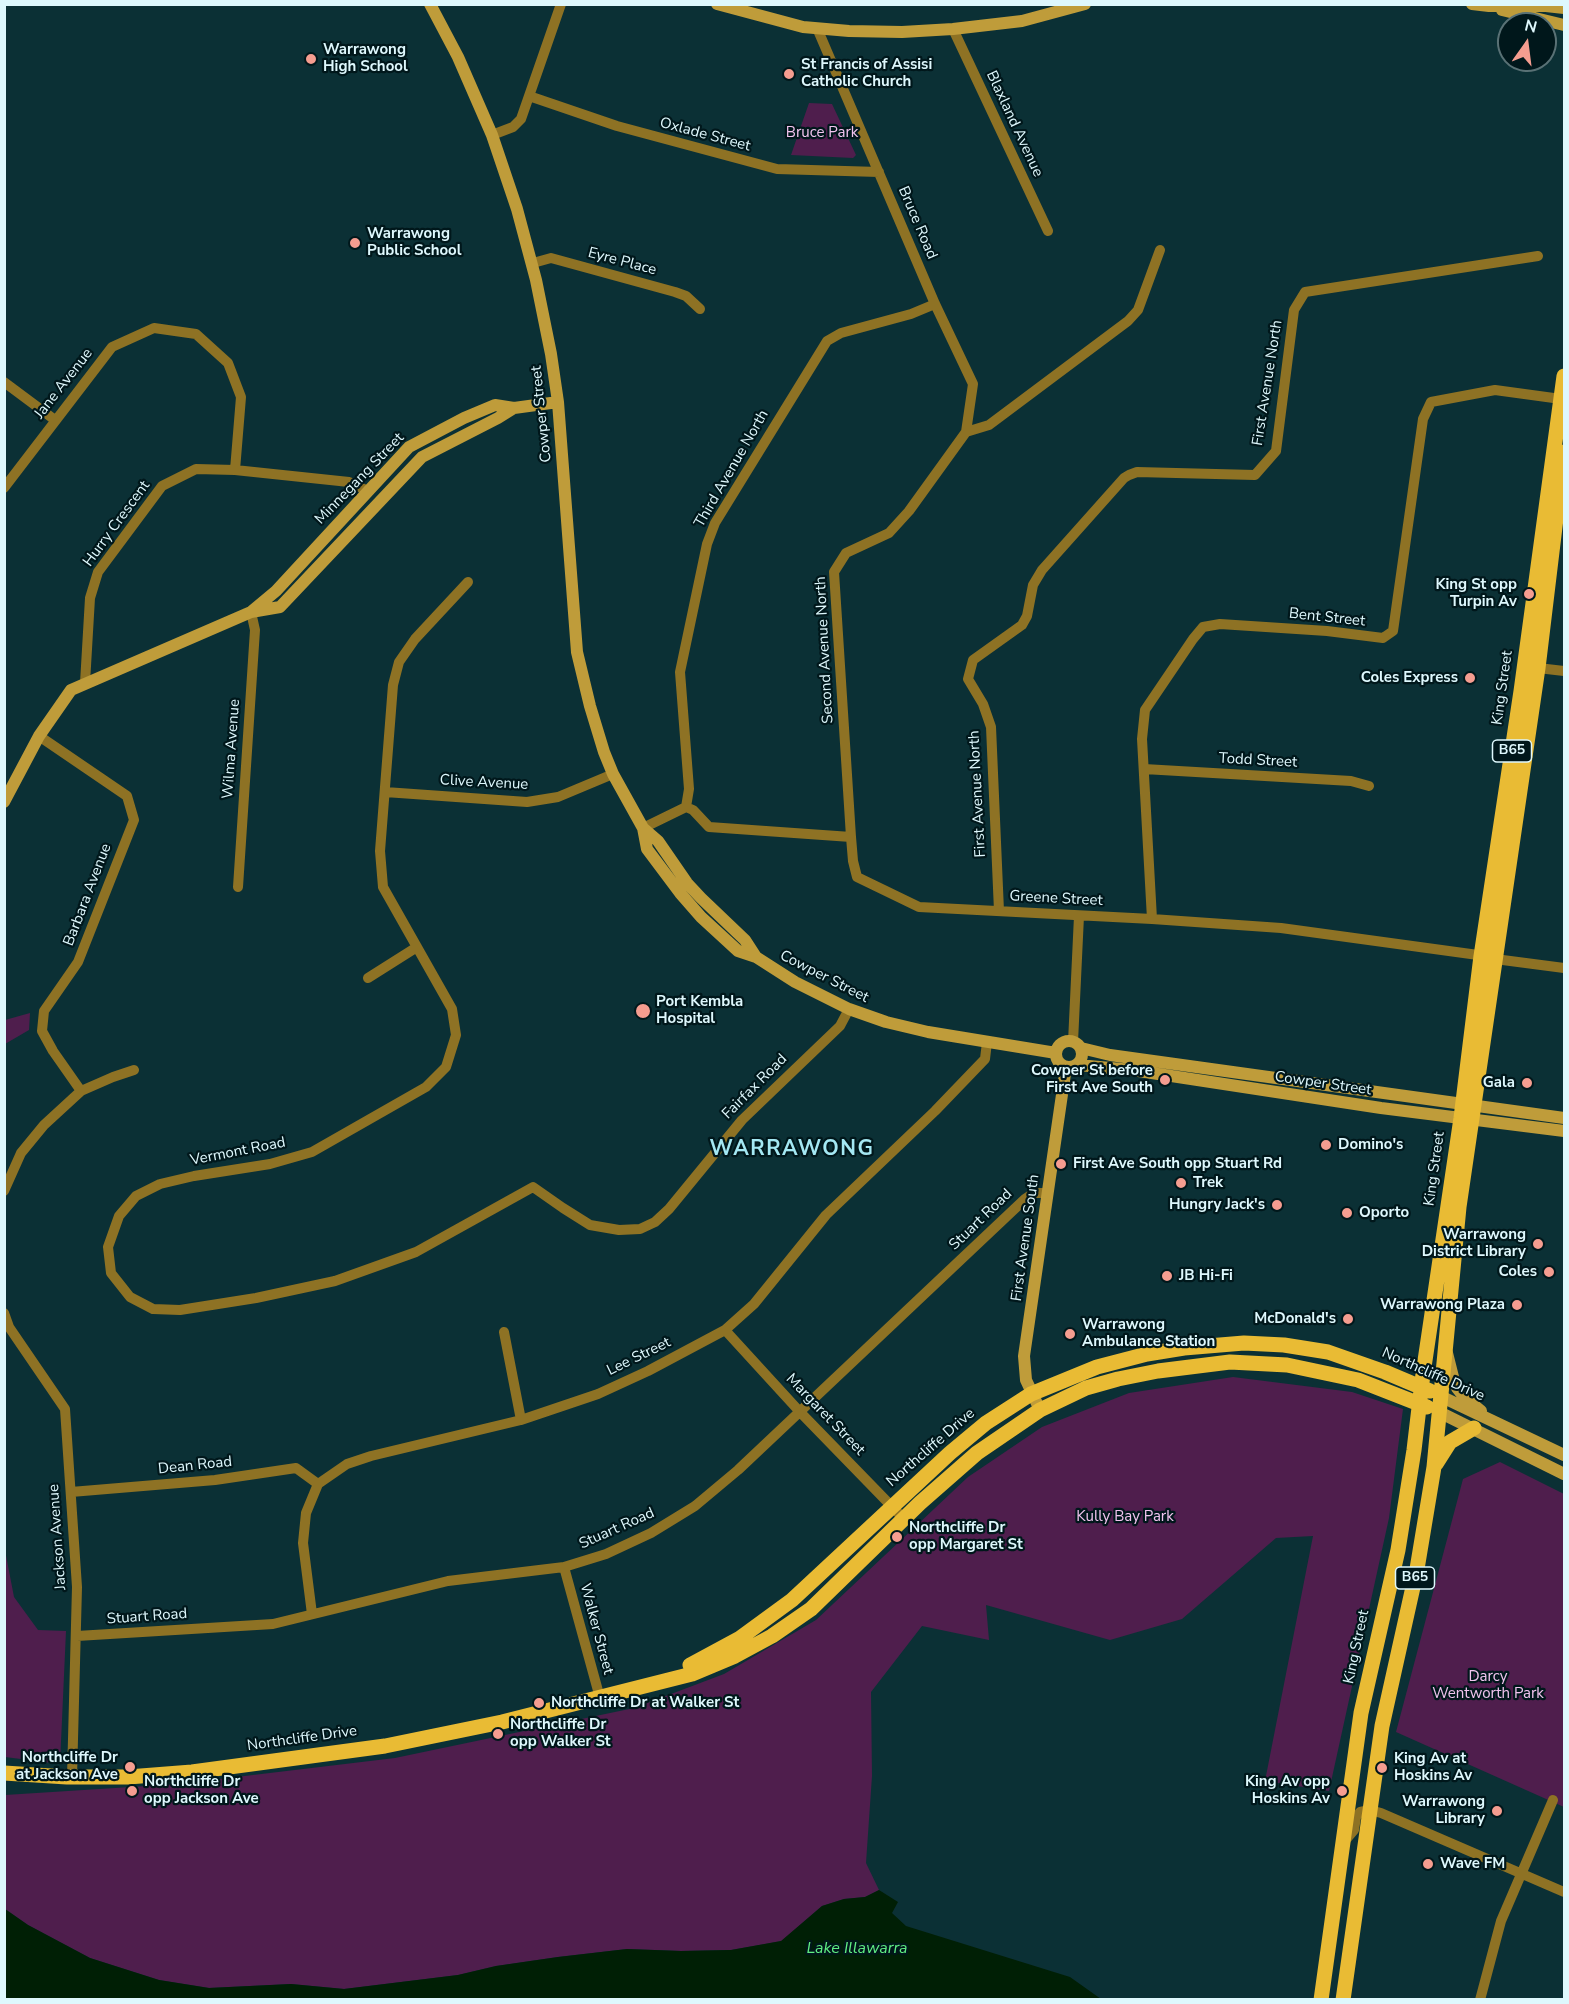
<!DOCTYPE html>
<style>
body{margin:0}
#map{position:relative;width:1569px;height:2004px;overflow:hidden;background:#0b3035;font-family:"Nunito Sans",sans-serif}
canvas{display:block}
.frame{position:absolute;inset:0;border:6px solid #def8fd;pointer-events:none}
.north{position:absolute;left:1497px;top:12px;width:60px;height:60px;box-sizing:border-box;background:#00171b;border:2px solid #597175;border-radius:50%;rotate:14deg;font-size:16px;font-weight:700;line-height:24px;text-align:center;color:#def8fd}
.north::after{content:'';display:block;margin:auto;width:21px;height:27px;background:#f59d90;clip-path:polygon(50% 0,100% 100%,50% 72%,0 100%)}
</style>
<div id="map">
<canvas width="1569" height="2004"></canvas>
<div class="frame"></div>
<div class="north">N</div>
</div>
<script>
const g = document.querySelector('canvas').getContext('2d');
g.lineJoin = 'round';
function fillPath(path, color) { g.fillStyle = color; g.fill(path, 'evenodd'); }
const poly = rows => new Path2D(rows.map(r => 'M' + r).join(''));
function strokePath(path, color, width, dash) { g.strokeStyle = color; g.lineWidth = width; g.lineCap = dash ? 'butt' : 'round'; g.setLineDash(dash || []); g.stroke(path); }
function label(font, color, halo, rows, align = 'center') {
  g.font = font + ' "Nunito Sans",sans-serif'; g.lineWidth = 4.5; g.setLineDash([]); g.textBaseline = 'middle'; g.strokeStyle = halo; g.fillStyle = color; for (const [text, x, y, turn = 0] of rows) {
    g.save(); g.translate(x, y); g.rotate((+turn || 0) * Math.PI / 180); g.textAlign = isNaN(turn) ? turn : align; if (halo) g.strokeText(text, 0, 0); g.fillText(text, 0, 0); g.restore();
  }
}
fillPath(poly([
 [809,103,832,104,856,155,853,158,791,155],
 [30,1013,29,1030,5,1044,5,1020],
 [1233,1377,1352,1392,1403,1409,1389,1518,1329,1791,1265,1781,1313,1536,1276,1538,1182,1619,1110,1640,986,1605,989,1640,922,1626,871,1692,872,1776,866,1863,879,1890,865,1897,844,1899,822,1906,782,1941,731,1950,681,1951,627,1949,558,1957,496,1966,458,1975,344,1989,291,1984,209,1988,159,1980,90,1958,28,1925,5,1909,5,1795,178,1784,395,1758,634,1708,724,1674,816,1620,968,1477,1042,1427,1129,1393],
 [1500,1462,1564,1494,1564,1807,1396,1732,1463,1479],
 [4,1545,14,1597,38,1630,66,1631,60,1764,5,1757]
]), '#4f1e4d');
fillPath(poly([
 [879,1890,898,1902,892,1913,906,1926,1070,1977,1101,1999,5,1999,5,1909,28,1925,90,1958,159,1980,209,1988,291,1984,344,1989,458,1975,496,1966,558,1957,627,1949,681,1951,731,1950,781,1941,822,1906,844,1899,865,1897]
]), '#001f05');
strokePath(poly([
 [817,28,935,304,973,384,966,432],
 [953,29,1048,231],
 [529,96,617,126,777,169,879,172],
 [492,135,513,127,521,119,561,4],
 [533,263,551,258,675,292,686,296,700,309],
 [4,382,55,420],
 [4,488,112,347,154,328,196,334,228,363,241,397,235,470],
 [468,582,415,639,399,662,393,685,380,851,383,887,452,1009,456,1035,446,1067,426,1087,312,1152,270,1164,194,1176,160,1184,136,1196,119,1216,108,1247,111,1273,130,1297,153,1309,180,1310,256,1298,335,1281,416,1252,533,1187,563,1208,590,1225,619,1230,640,1229,655,1222,669,1209,742,1120,840,1026,849,1009],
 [1533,671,1538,668,1564,671],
 [85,683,90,598,98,572,162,486,196,469,235,470,349,482,368,491],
 [39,736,127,796,134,820,78,962,44,1011,42,1031,53,1051,81,1091],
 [1144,769,1351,781,1369,786],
 [385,792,527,802,558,797,613,774],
 [686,807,689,789,680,672,707,544,715,523,827,341,841,333,911,314,935,304],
 [643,828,686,807,693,810,709,827,851,837,853,861,857,877,919,907,1152,919,1281,928,1478,955,1482,956,1485,953],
 [851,837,834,572,846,553,889,533,909,511,966,432,989,425,1128,321,1138,310,1160,250],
 [238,887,255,630,251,612],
 [999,911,991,727,983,704,968,679,973,660,1022,625,1027,616,1033,585,1042,570,1124,478,1129,475,1137,472,1255,475,1276,451,1294,310,1305,292,1538,256],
 [1152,919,1142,739,1145,710,1193,639,1203,627,1220,624,1327,631,1383,638,1393,631,1423,419,1431,402,1495,390,1561,399],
 [1495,959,1564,968],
 [368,978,417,947],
 [1073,1042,1079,916],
 [4,1191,21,1153,44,1125,81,1091,113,1077,134,1070],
 [4,1313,9,1327,65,1409,77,1587,72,1777],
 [725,1330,800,1412,904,1519],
 [504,1332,521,1420],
 [71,1492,215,1480,296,1468,318,1484],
 [564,1567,600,1698],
 [312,1614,303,1543,306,1513,318,1484,347,1464,371,1456,521,1420,598,1394,648,1371,725,1330,754,1304,826,1215,935,1111,985,1059,987,1042],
 [77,1636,273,1624,448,1581,564,1567,606,1554,651,1533,695,1506,738,1470,1025,1199,1034,1193,1048,1193],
 [1343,1843,1354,1830,1356,1817,1360,1812,1370,1810,1381,1813,1564,1892],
 [1480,2000,1501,1921,1553,1800]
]), '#8e7224', 10);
strokePath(poly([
 [430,4,458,57,492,135,517,209,536,280,551,354,558,402,577,652,590,706,604,752,613,774,643,828,658,841,687,883,701,898,745,940,756,957],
 [717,4,803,27,849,31,902,32,953,29,1022,21,1085,4],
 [1472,4,1489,6,1546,6,1564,8],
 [1502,10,1564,25],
 [252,611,276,591,409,447,464,418,495,405,514,408,558,402],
 [4,802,39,736,71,690,251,612,280,607,422,457,498,418,514,408],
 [643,828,647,849,680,893,701,917,738,951,756,957,795,982,849,1009,886,1022,928,1032,1056,1053],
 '1056 1054a13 13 0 1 1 26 0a13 13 0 1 1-26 0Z',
 [1081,1048,1110,1055,1564,1118],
 [1078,1065,1132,1070,1381,1108,1564,1131],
 [1447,1353,1454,1381,1457,1388,1465,1398,1481,1411],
 [1440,1396,1564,1455],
 [1040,1410,1026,1380,1024,1356,1066,1067],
 [1439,1412,1564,1474]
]), '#bf9c3a', 12);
strokePath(poly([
 [1436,1464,1450,1442,1474,1428],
 [690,1665,740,1638,792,1600,950,1453,986,1423,1031,1394,1097,1367,1147,1354,1184,1348,1244,1343,1284,1345,1328,1352,1385,1372,1430,1391],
 [4,1773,67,1777,128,1777,192,1772,385,1746,502,1722,692,1674,735,1656,772,1636,811,1609,920,1503,977,1453,1040,1410,1086,1388,1118,1379,1158,1371,1230,1362,1287,1365,1358,1380,1427,1407],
 [1321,2000,1361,1713,1398,1550,1414,1450,1423,1374,1461,1118,1481,956,1521,691,1564,376],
 [1343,2000,1382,1726,1417,1569,1434,1467,1459,1207,1538,668,1564,452]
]), '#e9bb34', 15);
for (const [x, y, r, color] of [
 [311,59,6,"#f59d90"],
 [789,74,6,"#f59d90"],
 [355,243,6,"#f59d90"],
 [1529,594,6,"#f59d90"],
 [1470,678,6,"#f59d90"],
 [643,1011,8,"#f59d90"],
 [1165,1080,6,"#f59d90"],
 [1527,1083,6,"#f59d90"],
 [1326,1145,6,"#f59d90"],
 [1061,1164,6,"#f59d90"],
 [1181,1183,6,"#f59d90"],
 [1277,1205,6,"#f59d90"],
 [1347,1213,6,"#f59d90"],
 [1538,1244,6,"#f59d90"],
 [1549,1272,6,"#f59d90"],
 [1167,1276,6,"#f59d90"],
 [1517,1305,6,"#f59d90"],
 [1348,1319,6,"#f59d90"],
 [1070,1334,6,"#f59d90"],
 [897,1537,6,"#f59d90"],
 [539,1703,6,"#f59d90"],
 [498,1734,6,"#f59d90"],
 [130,1767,6,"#f59d90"],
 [1382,1768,6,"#f59d90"],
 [132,1791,6,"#f59d90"],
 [1342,1791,6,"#f59d90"],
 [1497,1811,6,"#f59d90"],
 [1428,1864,6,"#f59d90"]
]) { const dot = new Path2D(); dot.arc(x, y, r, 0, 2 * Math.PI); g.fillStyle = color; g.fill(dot); strokePath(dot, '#00171b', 2); }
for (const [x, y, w] of [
 [1512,751,39],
 [1415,1578,39]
]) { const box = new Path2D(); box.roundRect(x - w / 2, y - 11, w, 22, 4.5); g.fillStyle = '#00171b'; g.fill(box); strokePath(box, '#def8fd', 1.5); }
label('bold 14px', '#def8fd', null, [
 ["B65",1512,751],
 ["B65",1415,1578]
]);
label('bold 15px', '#def8fd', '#00171b', [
 ["Warrawong",323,50],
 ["High School",323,67],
 ["St Francis of Assisi",801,65],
 ["Catholic Church",801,82],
 ["Warrawong",367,234],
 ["Public School",367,251],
 ["King St opp",1517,585,"right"],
 ["Turpin Av",1517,602,"right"],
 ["Coles Express",1458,678,"right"],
 ["Port Kembla",656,1002],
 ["Hospital",656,1019],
 ["Cowper St before",1153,1071,"right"],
 ["First Ave South",1153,1088,"right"],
 ["Gala",1515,1083,"right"],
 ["Domino's",1338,1145],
 ["First Ave South opp Stuart Rd",1073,1164],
 ["Trek",1193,1183],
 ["Hungry Jack's",1265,1205,"right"],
 ["Oporto",1359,1213],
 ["Warrawong",1526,1235,"right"],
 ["District Library",1526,1252,"right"],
 ["Coles",1537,1272,"right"],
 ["JB Hi-Fi",1179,1276],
 ["Warrawong Plaza",1505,1305,"right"],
 ["McDonald's",1336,1319,"right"],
 ["Warrawong",1082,1325],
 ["Ambulance Station",1082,1342],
 ["Northcliffe Dr",909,1528],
 ["opp Margaret St",909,1545],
 ["Northcliffe Dr at Walker St",551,1703],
 ["Northcliffe Dr",510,1725],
 ["opp Walker St",510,1742],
 ["Northcliffe Dr",118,1758,"right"],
 ["at Jackson Ave",118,1775,"right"],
 ["King Av at",1394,1759],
 ["Hoskins Av",1394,1776],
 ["Northcliffe Dr",144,1782],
 ["opp Jackson Ave",144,1799],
 ["King Av opp",1330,1782,"right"],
 ["Hoskins Av",1330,1799,"right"],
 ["Warrawong",1485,1802,"right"],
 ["Library",1485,1819,"right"],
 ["Wave FM",1440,1864]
], 'left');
label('15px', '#def8fd', '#00171b', [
 ["Blaxland Avenue",1014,124,65],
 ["Oxlade Street",705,135,15],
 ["Bruce Road",917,223,67],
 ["Eyre Place",622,262,15],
 ["First Avenue North",1268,383,-81],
 ["Jane Avenue",64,384,-52],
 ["Cowper Street",542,414,-96],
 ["Third Avenue North",732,469,-60],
 ["Minnegang Street",360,479,-46],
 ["Hurry Crescent",117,524,-54],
 ["Bent Street",1327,618,6],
 ["Second Avenue North",825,650,-93],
 ["King Street",1503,688,-82],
 ["Wilma Avenue",232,749,-86],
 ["Todd Street",1258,761,3],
 ["Clive Avenue",484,783,3],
 ["First Avenue North",978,794,-93],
 ["Barbara Avenue",88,895,-69],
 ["Greene Street",1056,899,3],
 ["Cowper Street",824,977,27],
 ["Cowper Street",1323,1084,8],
 ["Fairfax Road",755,1087,-45],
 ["Vermont Road",238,1152,-11],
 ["King Street",1435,1169,-82],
 ["Stuart Road",981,1220,-44],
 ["First Avenue South",1026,1238,-82],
 ["Lee Street",639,1357,-26],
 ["Northcliffe Drive",1433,1375,24],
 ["Margaret Street",825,1415,46],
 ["Northcliffe Drive",931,1448,-41],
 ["Dean Road",195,1466,-6],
 ["Stuart Road",617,1529,-24],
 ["Jackson Avenue",58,1537,-94],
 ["Stuart Road",147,1617,-4],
 ["Walker Street",596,1629,75],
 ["King Street",1357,1647,-78],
 ["Northcliffe Drive",302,1739,-8]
]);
label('15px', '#f2c4ef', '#00171b', [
 ["Bruce Park",822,133],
 ["Kully Bay Park",1125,1517],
 ["Darcy",1488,1677],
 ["Wentworth Park",1488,1694]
]);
label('italic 16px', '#60ef84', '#00171b', [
 ["Lake Illawarra",857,1949]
]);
g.letterSpacing = '1.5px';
label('bold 21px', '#a4e8f3', '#00171b', [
 ["WARRAWONG",792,1150]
]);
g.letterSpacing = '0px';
</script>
